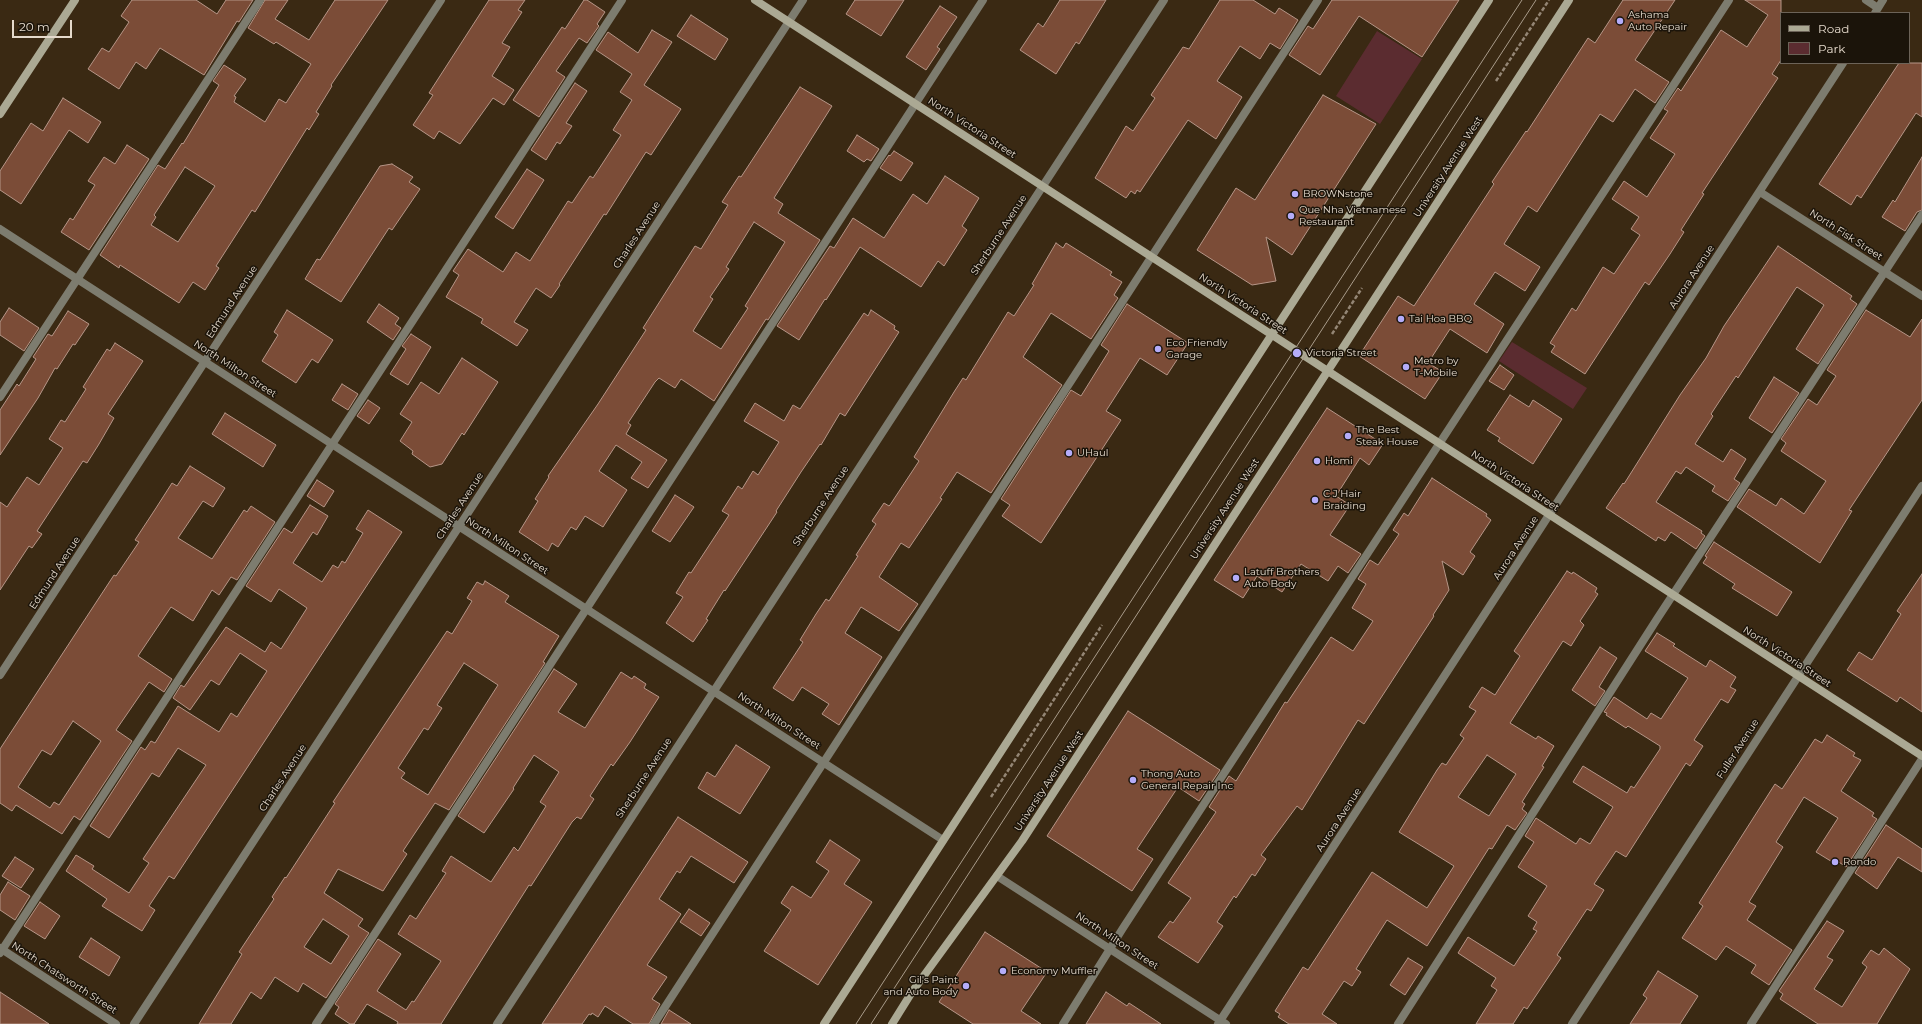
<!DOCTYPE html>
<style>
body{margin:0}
#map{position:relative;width:1922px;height:1024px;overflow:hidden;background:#3a2913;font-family:Montserrat,sans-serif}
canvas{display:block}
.legend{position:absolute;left:1780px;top:12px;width:130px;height:52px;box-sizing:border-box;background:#1b140a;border:1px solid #6c6358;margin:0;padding:5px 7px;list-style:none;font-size:12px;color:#e5dacc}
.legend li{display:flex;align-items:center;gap:8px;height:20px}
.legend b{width:20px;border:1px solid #6c6358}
.scale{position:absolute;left:12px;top:20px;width:60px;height:18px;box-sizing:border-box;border:2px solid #e5dacc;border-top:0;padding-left:5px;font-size:12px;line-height:14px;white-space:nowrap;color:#e5dacc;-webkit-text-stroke:3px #1b140a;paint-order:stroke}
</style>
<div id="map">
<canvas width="1922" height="1024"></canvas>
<ul class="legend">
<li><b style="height:5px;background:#aba994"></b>Road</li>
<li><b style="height:11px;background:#5b2c30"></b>Park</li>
</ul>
<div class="scale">20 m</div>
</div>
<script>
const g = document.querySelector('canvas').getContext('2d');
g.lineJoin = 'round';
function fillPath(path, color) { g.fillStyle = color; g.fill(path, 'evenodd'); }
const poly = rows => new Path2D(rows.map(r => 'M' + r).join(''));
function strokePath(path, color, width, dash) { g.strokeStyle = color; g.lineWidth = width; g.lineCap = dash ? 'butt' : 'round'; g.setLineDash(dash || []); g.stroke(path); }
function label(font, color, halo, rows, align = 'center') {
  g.font = font + ' Montserrat,sans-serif'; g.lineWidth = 3; g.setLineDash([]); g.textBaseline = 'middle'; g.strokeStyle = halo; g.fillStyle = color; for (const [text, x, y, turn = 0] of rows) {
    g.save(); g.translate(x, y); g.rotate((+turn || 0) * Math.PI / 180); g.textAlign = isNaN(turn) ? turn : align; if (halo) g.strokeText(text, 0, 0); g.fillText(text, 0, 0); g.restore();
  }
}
fillPath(poly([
 [1377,31,1422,59,1380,124,1336,96],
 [1512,342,1587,388,1573,409,1499,361]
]), '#5b2c30');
const building = poly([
 [132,0,196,0,217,14,226,0,253,0,239,22,237,21,204,75,160,48,146,69,136,62,119,89,88,69,102,48,109,52,129,22,121,16,132,0],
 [265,0,288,0,275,19,309,40,335,0,388,0,331,85,332,86,316,112,319,114,309,130,307,128,255,212,252,210,216,266,219,268,205,290,193,282,179,303,120,265,119,268,100,255,158,165,165,169,182,143,183,144,219,85,213,81,224,65,246,79,234,96,236,97,234,102,265,122,279,99,286,103,311,64,276,42,274,44,248,28,265,0],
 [185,167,215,186,178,242,151,225,156,217,154,215,185,167],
 [489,0,525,0,518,10,522,12,502,43,510,47,492,76,514,90,504,105,493,98,460,144,439,131,434,139,413,125,433,95,429,93,489,0],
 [584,0,587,0,605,12,597,24,599,26,587,43,579,38,556,71,565,77,539,117,513,100,562,27,565,29,584,0],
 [855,0,904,0,881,36,846,14,855,0],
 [1060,0,1106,0,1079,44,1076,42,1056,74,1020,50,1038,23,1043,27,1060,0],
 [1220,0,1253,0,1275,14,1279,8,1298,20,1280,49,1270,43,1260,59,1240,46,1217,81,1242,97,1216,139,1188,120,1140,192,1137,190,1135,194,1131,191,1126,198,1095,178,1126,126,1133,131,1155,98,1151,95,1183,47,1189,49,1220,0],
 [1332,0,1459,0,1422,57,1359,16,1320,75,1289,55,1308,26,1313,29,1332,0],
 [1623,0,1675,0,1635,60,1669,82,1655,103,1635,89,1613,122,1600,114,1537,212,1528,206,1504,244,1540,267,1525,291,1495,272,1474,304,1504,324,1487,353,1450,329,1428,363,1443,372,1425,399,1359,356,1398,296,1414,306,1494,184,1492,182,1526,131,1527,132,1588,38,1595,43,1623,0],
 [1745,0,1781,0,1781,60,1772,74,1778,78,1702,193,1704,194,1681,230,1684,232,1670,254,1649,285,1645,282,1585,374,1551,352,1555,346,1550,343,1572,308,1576,311,1603,267,1614,274,1640,235,1631,229,1639,217,1612,199,1624,181,1647,197,1675,154,1650,138,1668,111,1664,109,1678,88,1681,91,1721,30,1747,47,1768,15,1745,0],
 [940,6,957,17,937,47,940,49,926,70,906,57,940,6],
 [691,15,728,39,715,60,677,36,691,15],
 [652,30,672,42,644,85,681,109,651,155,646,152,606,215,604,214,559,284,560,285,551,298,536,288,514,322,528,330,517,346,481,323,483,319,446,297,459,275,453,271,468,249,503,272,516,252,530,261,568,201,572,203,590,176,593,178,621,135,613,130,632,100,620,92,632,74,596,50,608,32,638,53,652,30],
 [1899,63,1922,63,1922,117,1916,113,1861,198,1857,195,1851,205,1819,184,1899,63],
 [575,83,587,91,566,123,572,126,560,144,557,142,546,160,531,150,575,83],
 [800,87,832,106,774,198,783,204,778,213,820,240,768,320,766,319,714,401,681,379,675,388,659,378,655,382,628,423,631,425,626,434,667,460,648,488,631,478,642,462,616,445,599,471,627,490,603,527,585,516,576,530,571,527,558,547,552,543,548,551,519,532,538,501,535,499,549,477,548,476,598,404,646,330,643,328,695,246,701,249,728,205,722,202,739,176,741,177,800,87],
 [754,222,785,242,745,306,748,308,721,349,693,331,713,299,710,297,729,269,726,267,754,222],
 [1323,95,1376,124,1292,255,1266,237,1276,281,1252,285,1197,250,1236,188,1255,200,1323,95],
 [63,98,101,122,88,143,69,130,21,204,0,190,0,171,31,123,43,131,63,98],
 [857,135,879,149,871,161,867,159,864,162,847,151,857,135],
 [127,145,149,159,89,250,61,232,70,218,73,220,95,185,88,181,104,157,115,164,127,145],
 [894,151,913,163,901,181,880,168,889,155,890,156,894,151],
 [1922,157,1922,210,1917,212,1905,231,1882,217,1893,200,1895,202,1922,157],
 [392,164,413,177,409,182,420,189,392,230,389,228,341,302,305,279,317,259,320,260,380,166,392,164],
 [527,169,544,180,513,229,495,217,527,169],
 [945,176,979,198,962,226,967,230,944,266,938,261,921,287,860,247,826,300,825,299,799,340,777,326,830,246,834,248,853,218,884,238,913,194,927,204,945,176],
 [1056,243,1063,248,1066,243,1112,272,1110,275,1122,282,1114,295,1118,298,1091,339,1051,313,1023,357,1062,385,991,493,957,472,940,498,942,499,909,548,901,543,879,577,918,604,899,631,861,607,845,633,882,657,839,725,822,714,829,704,802,687,793,701,773,688,803,642,800,640,816,614,826,599,829,601,858,556,856,555,876,524,872,521,884,503,889,506,890,505,919,461,914,457,954,392,963,378,966,380,1008,312,1014,316,1016,313,1034,285,1032,284,1056,243],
 [1778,246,1852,296,1850,299,1857,304,1818,364,1796,349,1824,305,1797,287,1796,288,1738,378,1736,376,1711,414,1713,416,1695,444,1723,462,1731,449,1746,459,1734,479,1740,483,1728,501,1712,491,1715,486,1686,467,1681,474,1676,471,1656,502,1702,531,1701,533,1705,536,1696,549,1671,532,1665,541,1658,537,1656,541,1606,508,1623,483,1624,484,1680,395,1706,358,1724,326,1778,246],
 [379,304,399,318,395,324,401,328,393,340,367,322,379,304],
 [1127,304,1188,343,1167,375,1140,358,1106,411,1121,420,1041,543,1002,516,1010,505,1001,499,1071,390,1081,396,1109,351,1101,345,1127,304],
 [9,308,39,328,24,351,0,335,0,322,9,308],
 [287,310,333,340,318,363,312,359,296,383,262,361,278,335,274,332,287,310],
 [871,310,895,326,894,329,899,332,845,416,840,413,821,445,820,444,801,472,776,511,777,512,725,591,724,590,706,619,708,620,693,642,666,623,683,597,676,593,689,572,691,573,729,515,722,511,738,486,742,489,753,471,758,475,779,442,744,421,755,403,784,421,793,405,800,409,864,313,868,316,871,310],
 [1866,310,1910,337,1922,319,1922,400,1849,510,1852,511,1820,563,1737,507,1749,489,1776,506,1781,498,1804,514,1826,481,1781,451,1786,443,1781,439,1808,399,1817,405,1836,376,1827,370,1866,310],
 [68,311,89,324,75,345,73,344,57,369,55,368,38,398,0,455,0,410,17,384,19,386,36,359,33,357,48,334,52,336,68,311],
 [411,334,431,347,408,385,390,374,406,349,402,346,411,334],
 [115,343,143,361,108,414,114,418,99,444,87,463,83,461,37,531,42,534,32,548,29,546,0,590,0,502,7,507,27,477,39,485,63,448,49,439,61,420,65,422,86,389,83,387,107,349,110,351,115,343],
 [462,358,498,382,464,435,462,433,442,464,430,467,412,454,413,451,400,441,412,422,400,414,421,382,439,394,462,358],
 [1500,365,1514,375,1504,390,1489,381,1500,365],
 [1774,377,1799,393,1772,433,1749,418,1774,377],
 [342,384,358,394,348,410,332,400,342,384],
 [1510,395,1529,407,1533,400,1562,419,1533,464,1498,441,1500,438,1487,430,1510,395],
 [368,400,380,408,369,424,357,416,368,400],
 [1327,408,1383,444,1369,465,1360,458,1336,496,1350,505,1330,535,1361,554,1348,573,1338,566,1328,581,1301,564,1282,592,1257,576,1243,598,1214,580,1327,408],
 [225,413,276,445,263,467,212,434,225,413],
 [190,466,225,488,213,507,203,501,178,538,212,559,244,510,247,512,251,506,275,522,237,580,231,577,219,595,212,590,193,621,171,607,138,656,172,679,164,692,149,682,116,730,132,741,80,820,74,816,62,834,16,805,12,811,0,803,0,749,114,575,116,576,139,542,135,540,156,508,172,483,177,486,190,466],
 [73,721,101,741,59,805,54,802,50,808,18,787,42,750,51,755,73,721],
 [1432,478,1487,514,1486,516,1491,520,1470,552,1475,556,1463,575,1442,561,1449,590,1433,615,1434,616,1364,724,1358,720,1302,810,1297,806,1261,855,1266,859,1255,876,1252,874,1236,898,1234,896,1217,922,1223,926,1198,963,1158,937,1170,921,1173,923,1191,898,1168,883,1216,812,1209,807,1229,776,1236,781,1285,702,1287,703,1331,637,1353,651,1373,621,1352,608,1366,584,1358,579,1370,560,1378,565,1399,534,1393,530,1404,513,1408,516,1432,478],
 [317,480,334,491,324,507,307,496,317,480],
 [675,495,694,507,670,542,652,531,675,495],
 [310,505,328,516,317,535,313,532,293,563,322,582,333,565,338,568,342,561,345,563,363,533,356,529,368,510,402,532,174,879,169,876,149,906,155,910,142,931,102,906,107,899,66,871,76,855,94,866,92,869,129,893,149,863,143,859,206,765,178,748,159,777,152,773,109,838,90,826,141,747,145,750,151,741,155,743,178,706,219,732,231,713,237,717,267,671,240,653,219,685,211,680,190,710,173,698,181,685,184,687,226,627,265,652,271,642,281,649,307,608,279,589,271,602,246,586,284,528,292,533,310,505],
 [1714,542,1792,592,1777,616,1732,588,1735,584,1703,563,1707,557,1705,556,1714,542],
 [1567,571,1572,574,1573,572,1597,588,1595,592,1598,594,1580,621,1584,625,1571,646,1563,641,1510,723,1536,739,1538,736,1554,746,1542,766,1544,767,1522,802,1525,804,1522,809,1527,813,1515,830,1507,825,1492,849,1489,848,1427,946,1387,920,1356,969,1361,972,1352,986,1344,981,1322,1014,1337,1024,1289,1024,1278,1017,1280,1014,1275,1011,1303,967,1308,970,1372,872,1427,908,1454,866,1399,832,1437,770,1442,763,1446,765,1464,738,1460,735,1476,711,1469,707,1482,687,1495,695,1520,656,1514,651,1567,571],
 [1487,755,1516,774,1489,816,1458,797,1487,755],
 [1922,574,1922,712,1900,697,1897,702,1847,670,1859,652,1872,660,1901,614,1897,611,1922,574],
 [485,581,509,596,505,602,559,636,543,662,545,663,449,810,435,803,403,851,407,854,383,891,338,869,324,893,363,919,358,926,369,933,326,998,303,983,298,992,275,977,261,999,251,992,231,1024,199,1024,239,959,242,954,239,952,274,899,272,897,285,877,286,878,335,803,333,802,447,631,452,634,472,601,467,598,477,582,483,585,485,581],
 [464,663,498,685,428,795,401,778,405,773,398,768,424,728,428,730,442,708,437,705,464,663],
 [323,919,349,936,331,964,304,947,323,919],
 [1657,633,1675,644,1673,646,1706,667,1710,660,1736,677,1730,687,1736,690,1728,703,1721,699,1694,740,1703,746,1690,766,1686,763,1626,857,1616,851,1594,884,1604,890,1591,911,1587,909,1557,955,1561,958,1527,1009,1524,1007,1513,1024,1476,1024,1497,990,1491,986,1496,978,1458,953,1468,937,1514,966,1537,931,1533,929,1537,922,1528,916,1547,886,1518,867,1534,842,1525,836,1536,818,1576,844,1580,838,1590,844,1613,807,1573,782,1583,766,1627,793,1631,786,1634,788,1660,749,1660,746,1628,726,1626,728,1606,715,1607,713,1604,712,1614,697,1647,719,1651,713,1661,719,1688,678,1645,651,1657,633],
 [1600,647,1617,658,1599,687,1605,691,1595,706,1572,690,1600,647],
 [554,669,577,684,558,712,585,728,621,672,632,679,634,676,646,684,644,688,659,697,630,742,613,766,611,764,590,796,594,799,581,819,577,817,572,822,531,886,529,885,441,1024,397,1024,398,1022,367,1004,354,1024,350,1024,335,1014,339,1007,335,1004,378,939,401,954,377,991,406,1010,412,1001,414,1002,441,961,398,934,410,915,416,919,446,873,442,871,451,856,491,882,514,847,518,851,546,806,540,802,559,772,534,755,513,788,514,789,484,833,458,816,554,669],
 [1128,711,1220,770,1199,801,1178,787,1137,849,1153,859,1132,891,1047,836,1128,711],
 [1827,735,1855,753,1853,756,1861,760,1841,791,1874,813,1872,816,1877,819,1846,867,1836,860,1834,863,1816,852,1838,818,1804,797,1776,842,1783,847,1749,902,1756,906,1747,920,1792,950,1769,985,1751,973,1756,965,1726,946,1716,960,1682,938,1703,906,1699,903,1775,784,1782,789,1815,739,1822,743,1827,735],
 [736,745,770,767,740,814,698,788,707,772,715,777,736,745],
 [678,817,748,862,734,883,691,856,680,873,677,871,659,899,681,914,647,965,667,977,652,999,660,1004,649,1024,633,1024,605,1006,598,1017,592,1013,591,1015,589,1014,582,1024,542,1024,678,817],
 [1886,825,1922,849,1922,872,1898,857,1877,889,1855,873,1886,825],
 [830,840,860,860,844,884,872,902,818,985,764,951,791,910,781,903,792,886,811,898,829,871,816,862,830,840],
 [15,857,34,869,21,888,2,876,15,857],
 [8,882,30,896,15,920,0,910,0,895,8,882],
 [40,902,60,916,45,939,24,926,40,902],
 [689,909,710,923,701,936,680,922,689,909],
 [1827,921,1844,931,1827,957,1833,960,1814,989,1842,1007,1867,967,1862,963,1871,950,1879,955,1884,948,1910,969,1877,1024,1818,1024,1780,999,1783,994,1779,991,1827,921],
 [985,932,1047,972,1021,1011,1041,1024,973,1024,939,1002,985,932],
 [91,938,120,957,109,976,79,957,91,938],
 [1408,958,1423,967,1405,995,1390,985,1408,958],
 [1658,971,1698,996,1680,1024,1630,1024,1647,998,1643,995,1658,971],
 [0,992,49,1024,0,1024,0,992],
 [1106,992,1127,1006,1129,1003,1161,1024,1086,1024,1106,992],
 [669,1010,691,1024,661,1024,669,1010]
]);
fillPath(building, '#7b4c37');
strokePath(building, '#b69688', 1);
strokePath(poly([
 [1496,81,1549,0],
 [1332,334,1362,288],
 [991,797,1102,625]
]), '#948675', 2.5, [4, 2]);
strokePath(poly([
 [0,397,260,0],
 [0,953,622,0],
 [316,1024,983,0],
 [654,1024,1318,0],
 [1063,1024,1123,928,1729,0],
 [1398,1024,1657,619,1922,215],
 [1751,1024,1922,759]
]), '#7d7c6f', 8);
strokePath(poly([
 [1866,0,1878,8],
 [1875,13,1883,0],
 [1760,192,1922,296],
 [0,229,943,840],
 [0,675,441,0],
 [997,876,1226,1024],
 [0,948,116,1024],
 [134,1024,803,0],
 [497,1024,1164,0],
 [1218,1024,1843,63],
 [1572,1024,1922,486]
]), '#7d7c6f', 8);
strokePath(poly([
 [755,0,1922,756],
 [0,114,75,0],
 [824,1024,1489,0],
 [892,1024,912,992,1022,841,1569,0]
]), '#aba994', 8);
strokePath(poly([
 [856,1024,1522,0],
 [871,1024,1536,0]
]), '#a99c8b', 1);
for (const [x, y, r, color] of [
 [1620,21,4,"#b4acf9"],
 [1295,194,4,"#b4acf9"],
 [1291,216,4,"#b4acf9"],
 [1401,319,4,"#b4acf9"],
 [1158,349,4,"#b4acf9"],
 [1297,353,5,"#b4acf9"],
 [1406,367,4,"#b4acf9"],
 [1348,436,4,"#b4acf9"],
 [1069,453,4,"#b4acf9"],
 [1317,461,4,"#b4acf9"],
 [1315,500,4,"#b4acf9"],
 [1236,578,4,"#b4acf9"],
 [1133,780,4,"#b4acf9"],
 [1835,862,4,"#b4acf9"],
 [1003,971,4,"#b4acf9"],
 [966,986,4,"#b4acf9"]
]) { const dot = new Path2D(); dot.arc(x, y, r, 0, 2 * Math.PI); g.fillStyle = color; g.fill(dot); strokePath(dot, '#1b140a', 1.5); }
label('10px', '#e5dacc', '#1b140a', [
 ["Ashama",1628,15],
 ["Auto Repair",1628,27],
 ["BROWNstone",1303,194],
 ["Que Nha Vietnamese",1299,210],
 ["Restaurant",1299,222],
 ["Tai Hoa BBQ",1409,319],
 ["Eco Friendly",1166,343],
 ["Garage",1166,355],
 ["Victoria Street",1306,353],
 ["Metro by",1414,361],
 ["T-Mobile",1414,373],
 ["The Best",1356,430],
 ["Steak House",1356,442],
 ["UHaul",1077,453],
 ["Homi",1325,461],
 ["C J Hair",1323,494],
 ["Braiding",1323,506],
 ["Latuff Brothers",1244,572],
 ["Auto Body",1244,584],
 ["Thong Auto",1141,774],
 ["General Repair Inc",1141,786],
 ["Rondo",1843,862],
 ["Economy Muffler",1011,971],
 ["Gil's Paint",958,980,"right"],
 ["and Auto Body",958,992,"right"]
], 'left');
label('10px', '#e5dacc', '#1b140a', [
 ["North Victoria Street",972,128,33],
 ["University Avenue West",1448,167,-57],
 ["Charles Avenue",637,235,-57],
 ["Sherburne Avenue",999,235,-57],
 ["North Fisk Street",1846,235,33],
 ["Aurora Avenue",1692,277,-57],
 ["Edmund Avenue",232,302,-57],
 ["North Victoria Street",1243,304,33],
 ["North Milton Street",235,369,33],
 ["North Victoria Street",1515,481,33],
 ["Charles Avenue",460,506,-57],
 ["Sherburne Avenue",821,506,-57],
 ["University Avenue West",1225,509,-57],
 ["North Milton Street",507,546,33],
 ["Aurora Avenue",1516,548,-57],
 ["Edmund Avenue",55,573,-57],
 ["North Victoria Street",1787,657,33],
 ["North Milton Street",779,721,33],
 ["Fuller Avenue",1738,749,-57],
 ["Charles Avenue",283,778,-57],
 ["Sherburne Avenue",644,778,-57],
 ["University Avenue West",1049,781,-57],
 ["Aurora Avenue",1339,820,-57],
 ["North Milton Street",1117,941,33],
 ["North Chatsworth Street",64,978,33]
]);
</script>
